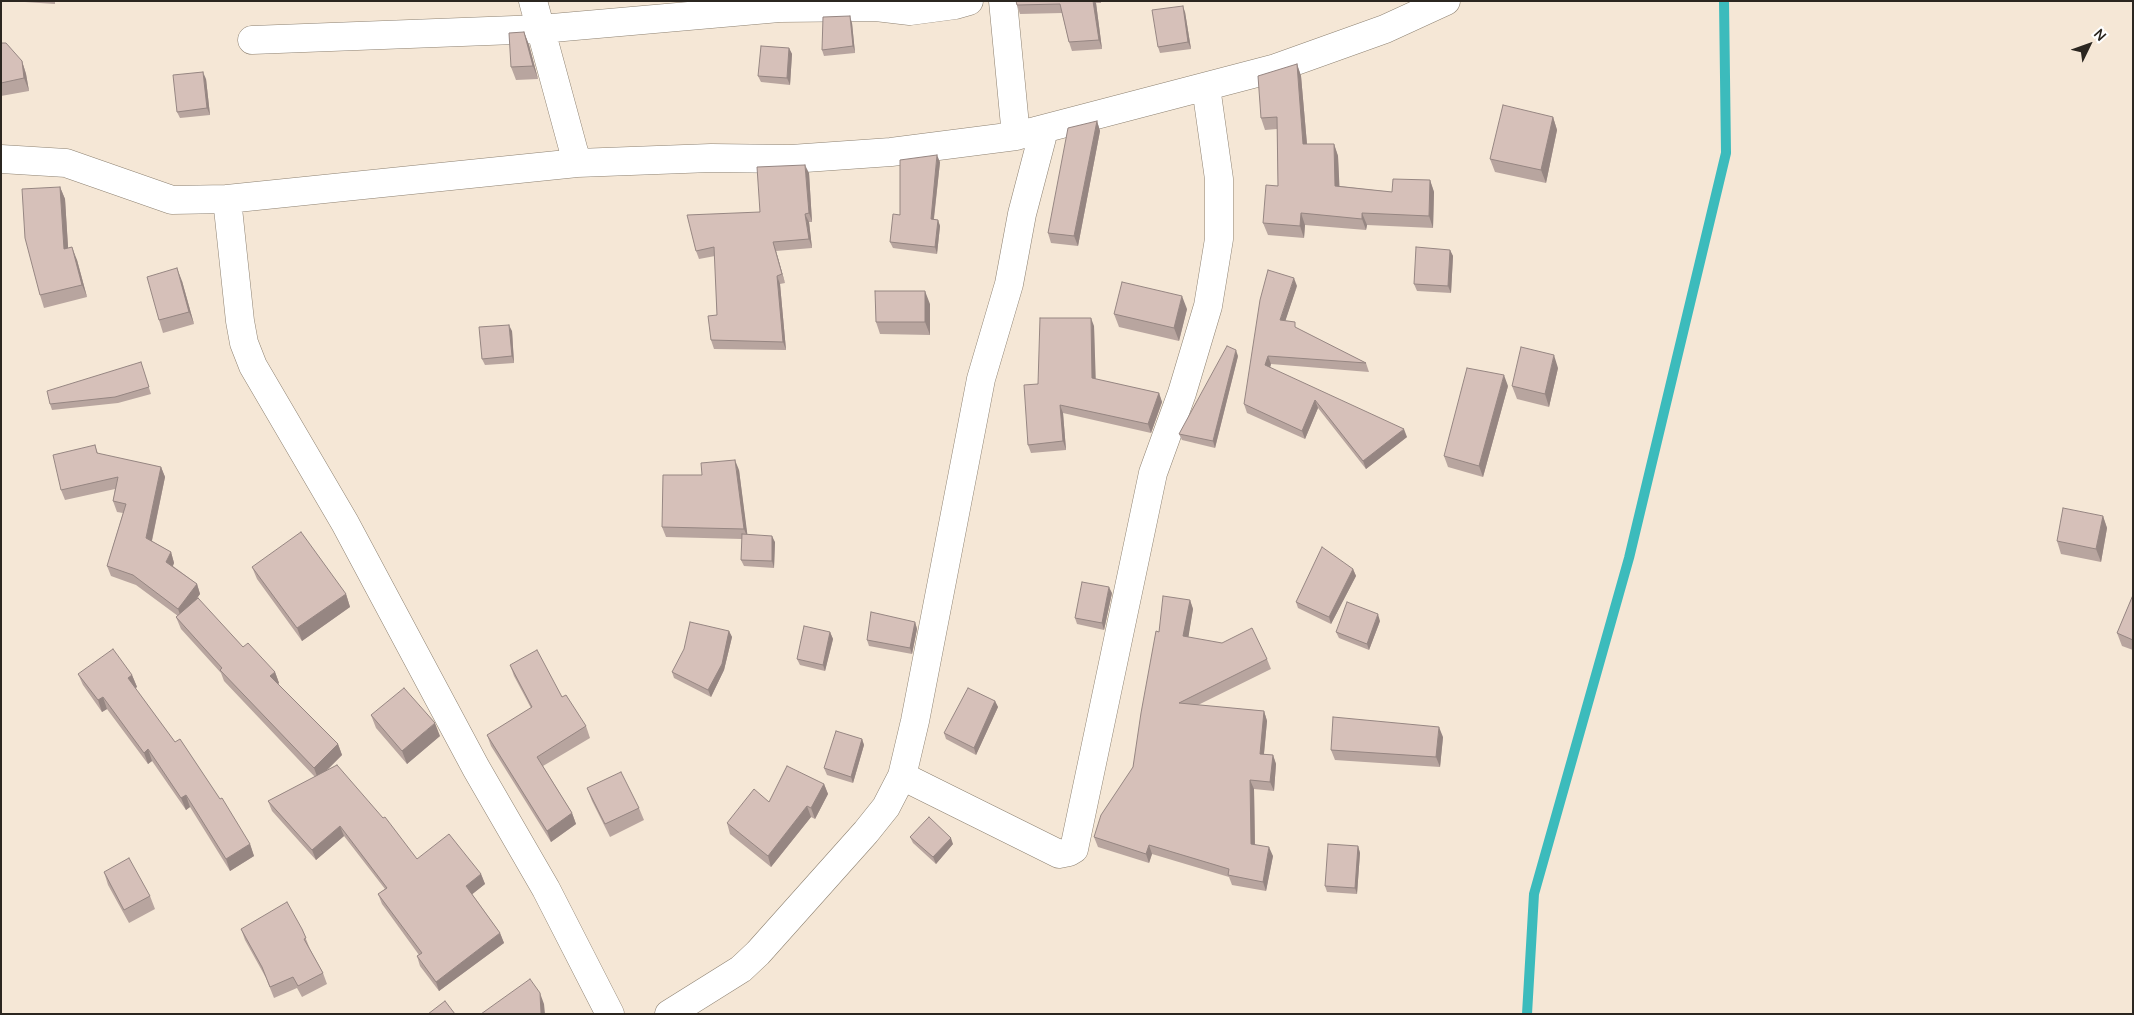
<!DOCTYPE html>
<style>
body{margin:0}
#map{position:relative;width:2134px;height:1015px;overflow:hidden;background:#f5e7d6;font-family:Manrope,sans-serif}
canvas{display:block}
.frame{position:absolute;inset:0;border:2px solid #2b2620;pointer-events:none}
.north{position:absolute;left:2064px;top:20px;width:50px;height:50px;-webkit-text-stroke:4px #fff;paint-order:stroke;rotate:48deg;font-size:14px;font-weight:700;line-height:20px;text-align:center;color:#2b2620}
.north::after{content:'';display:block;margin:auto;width:18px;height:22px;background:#2b2620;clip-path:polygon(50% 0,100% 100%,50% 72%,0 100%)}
</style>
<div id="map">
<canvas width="2134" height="1015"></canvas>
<div class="frame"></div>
<div class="north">N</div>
</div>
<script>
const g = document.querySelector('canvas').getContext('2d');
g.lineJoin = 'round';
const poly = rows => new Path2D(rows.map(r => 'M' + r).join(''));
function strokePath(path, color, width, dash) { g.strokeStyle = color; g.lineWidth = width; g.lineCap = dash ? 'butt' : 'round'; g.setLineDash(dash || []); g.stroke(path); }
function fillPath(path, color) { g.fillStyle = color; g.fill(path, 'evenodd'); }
strokePath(poly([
 [1527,1014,1534,894,1629,558,1726,153,1724,1]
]), '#3cbbbc', 10);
const minor = poly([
 [533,1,577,163],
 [1003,1,1016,136],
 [252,40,541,29,779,8,876,7,910,11,955,5,969,1],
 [1,159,66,163,172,200,227,199,577,163,711,158,791,159,891,152,1016,136,1276,68,1385,29,1446,1],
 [227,199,240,321,244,343,253,366,345,523,476,768,546,889,610,1014],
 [902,776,1059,854,1069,852,1074,849,1153,473,1182,393,1208,306,1219,239,1219,179,1206,87],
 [669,1014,741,969,758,953,866,832,886,807,902,776,915,721,981,379,1009,284,1022,214,1044,130]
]);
strokePath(minor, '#8d8171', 29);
strokePath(minor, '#fff', 28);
fillPath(poly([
 [24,1,55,1,55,4,25,2],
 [1016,1,1101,1,1101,3,1096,3,1102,49,1072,51,1069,42,1062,13,1020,14,1017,5],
 [1185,12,1191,49,1160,53,1158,47],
 [852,23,855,53,824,56,822,50],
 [524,32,529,45,538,79,516,80,511,67],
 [1,43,22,61,26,74,29,91,1,96],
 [789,48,792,54,790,85,761,82,758,76],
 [1297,64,1301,76,1307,144,1334,144,1338,156,1339,186,1392,192,1430,180,1434,192,1433,228,1367,225,1366,230,1305,225,1304,238,1268,235,1263,223,1278,186,1277,129,1265,130,1261,118],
 [206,79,210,115,180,118,177,112],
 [1553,117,1557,130,1546,183,1495,172,1490,159],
 [1097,121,1100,131,1078,246,1051,243,1048,233],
 [940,162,934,219,938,220,940,226,937,254,893,248,890,242,900,215],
 [809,173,812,222,809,222,812,248,776,251,785,283,780,284,786,350,714,349,711,340,717,315,715,256,699,259,696,251,760,212],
 [60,187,65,199,68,248,77,260,87,297,44,308,40,295],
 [1450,250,1453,256,1451,293,1417,291,1414,284],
 [182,281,194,324,163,333,159,320],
 [1297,286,1285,321,1298,329,1366,363,1369,372,1271,364,1270,368,1407,437,1366,469,1318,408,1305,439,1247,413,1244,404],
 [930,304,930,335,880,334,876,322],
 [1187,309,1179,341,1119,327,1114,314],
 [1094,326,1095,379,1159,393,1162,402,1151,433,1063,413,1066,450,1031,453,1028,445,1038,384],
 [512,331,514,363,485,365,482,359],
 [1238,356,1215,448,1182,440,1179,434],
 [1558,368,1549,407,1517,399,1512,386],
 [143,369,151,394,118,403,52,410,50,404],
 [1508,386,1483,477,1448,467,1444,456],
 [95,445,98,454,161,467,165,477,152,541,171,552,174,563,173,566,197,584,200,594,197,598,243,647,275,672,279,683,278,684,338,744,342,755,326,771,417,859,481,874,485,884,472,894,500,933,504,943,439,991,420,966,417,956,419,955,382,904,378,894,385,889,344,836,316,860,272,811,268,801,315,777,224,681,221,673,181,629,176,617,178,616,136,585,111,576,107,566,123,513,117,512,113,501,115,489,65,500,61,490],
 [739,470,747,535,775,542,774,568,744,566,741,560,742,539,666,537,662,527,702,475],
 [2103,516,2107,528,2101,562,2061,554,2057,541],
 [252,567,346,594,350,607,302,641,257,579],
 [1353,569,1356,576,1331,624,1298,608,1296,602],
 [1112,593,1104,630,1077,624,1075,618],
 [2133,595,2133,650,2122,646,2117,633],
 [1190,600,1193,609,1188,637,1267,659,1271,669,1198,705,1264,711,1267,721,1264,754,1273,755,1276,764,1274,791,1254,789,1255,844,1273,856,1266,891,1232,885,1229,877,1152,854,1149,863,1098,847,1094,837,1133,767,1159,632],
 [1380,621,1369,650,1339,638,1336,632],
 [915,622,917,629,912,654,869,646,867,640],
 [729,631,732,637,724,670,711,697,674,678,672,672],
 [830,632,833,639,825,671,800,665,797,659],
 [510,665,562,697,586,726,590,738,543,766,572,813,576,824,551,842,491,746,487,735,531,708,514,676],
 [78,674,132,675,137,687,135,688,250,844,254,856,230,871,190,807,186,810,152,761,148,764,107,709,102,712,83,685],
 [995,701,998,707,976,755,946,739,944,733],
 [371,715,440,736,407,764,376,728],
 [1443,737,1440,767,1335,760,1331,750],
 [862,739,864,745,853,783,827,775,824,768],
 [824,784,828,794,815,819,811,817,771,867,730,834,727,823,769,802],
 [587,788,639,808,644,820,610,837,592,801],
 [910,837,953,844,936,864,913,843],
 [1358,846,1360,853,1357,894,1327,892,1325,886],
 [104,872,150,896,155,909,129,923,108,885],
 [241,929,302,929,310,949,323,973,327,984,302,997,297,988,274,998,266,978,245,940]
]), '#b8a59f');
fillPath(poly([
 [1093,1,1095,1,1096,3,1102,49,1099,40],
 [1183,6,1185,12,1191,49,1188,42],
 [850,16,852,23,855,53,853,46],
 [524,32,529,45,538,79,533,66],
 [789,48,792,54,790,85,787,78],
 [22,61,26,74,29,91,24,78],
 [1297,64,1301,76,1308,156,1303,144],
 [203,72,206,79,210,115,207,108],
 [1553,117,1557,130,1546,183,1541,170],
 [1097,121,1100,131,1078,246,1074,236],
 [1334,144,1338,156,1340,197,1335,186],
 [937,155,940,162,933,225,931,219],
 [805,165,809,173,812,222,809,213],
 [1430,180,1434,192,1433,228,1429,216],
 [60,187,65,199,69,262,64,249],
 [1301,213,1305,225,1304,238,1300,226],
 [1362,213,1367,225,1366,230,1362,219],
 [805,214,809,222,812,248,809,239],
 [938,220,940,226,937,254,935,247],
 [773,242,776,251,785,283,782,274],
 [72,247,77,260,87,297,82,285],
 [1450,250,1453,256,1451,293,1448,286],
 [177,268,182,281,194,324,189,312],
 [777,276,780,284,786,350,783,342],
 [1294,278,1297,286,1283,328,1280,320],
 [925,291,930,304,930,335,925,322],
 [1182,296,1187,309,1179,341,1174,328],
 [1091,318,1094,326,1096,386,1092,378],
 [509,325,512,331,514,363,512,356],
 [1236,350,1238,356,1215,448,1213,441],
 [1554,355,1558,368,1549,407,1545,394],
 [1268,356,1271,364,1268,374,1265,365],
 [1504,375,1508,386,1483,477,1479,466],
 [1159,393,1162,402,1151,433,1148,424],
 [1315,400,1318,408,1305,439,1302,431],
 [1060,405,1063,413,1066,450,1063,441],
 [1404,429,1407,437,1366,469,1363,461],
 [735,460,739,470,748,539,744,529],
 [161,467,165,477,150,549,146,538],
 [2103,516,2107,528,2101,562,2096,549],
 [772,536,775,542,774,568,772,561],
 [171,552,174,563,170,572,166,562],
 [1353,569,1356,576,1331,624,1329,617],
 [197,584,200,594,182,620,178,609],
 [1109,587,1112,593,1104,630,1102,623],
 [346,594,350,607,302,641,297,628],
 [1190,600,1193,609,1187,646,1183,636],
 [1378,614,1380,621,1369,650,1367,644],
 [915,622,917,629,912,654,910,648],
 [729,631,732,637,724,670,711,697,708,690],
 [830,632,833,639,825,671,823,665],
 [275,672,279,683,274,688,270,676],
 [132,675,137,687,133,690,128,678],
 [103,697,107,709,102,712,98,700],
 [995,701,998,707,976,755,974,748],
 [1264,711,1267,721,1263,763,1260,754],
 [435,723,440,736,407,764,402,751],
 [1439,727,1443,737,1440,767,1436,757],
 [862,739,864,745,853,783,851,777],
 [338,744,342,755,318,779,314,768],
 [148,749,152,761,148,764,144,753],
 [1273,755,1276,764,1274,791,1270,782],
 [1250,780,1254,789,1255,853,1251,844],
 [824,784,828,794,815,819,811,808],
 [186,795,190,807,186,810,181,798],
 [807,806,811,817,771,867,768,856],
 [572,813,576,824,551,842,547,831],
 [340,826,344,836,316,860,312,850],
 [951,838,953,844,936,864,933,857],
 [250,844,254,856,230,871,226,859],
 [1149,845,1152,854,1149,863,1146,854],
 [1358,846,1360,853,1357,894,1355,888],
 [1269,847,1273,856,1266,891,1263,882],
 [481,874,485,884,470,896,466,886],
 [500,933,504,943,439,991,436,982],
 [540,993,544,1004,545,1014,541,1014]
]), '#968682');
const building = poly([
 [1016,1,1093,1,1099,40,1069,42,1060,4,1017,5,1016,1],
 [1183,6,1188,42,1158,47,1152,10,1183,6],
 [850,16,853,46,822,50,823,17,850,16],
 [524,32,533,66,511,67,509,33,524,32],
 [1,43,6,43,22,61,24,78,1,83,1,43],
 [761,46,789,48,787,78,758,76,761,46],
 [1297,64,1303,144,1334,144,1335,186,1392,192,1393,179,1430,180,1429,216,1362,213,1362,219,1301,213,1300,226,1263,223,1266,185,1278,186,1277,117,1261,118,1258,76,1297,64],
 [203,72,207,108,177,112,173,75,203,72],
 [1503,105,1553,117,1541,170,1490,159,1503,105],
 [1097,121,1074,236,1048,233,1068,128,1097,121],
 [937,155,931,219,938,220,935,247,890,242,893,214,900,215,900,160,937,155],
 [805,165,809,213,805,214,809,239,773,242,782,274,777,276,783,342,711,340,708,316,717,315,714,247,696,251,687,215,760,212,757,167,805,165],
 [60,187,64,249,72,247,82,285,40,295,25,238,22,189,60,187],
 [1416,247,1450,250,1448,286,1414,284,1416,247],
 [177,268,189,312,159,320,147,277,177,268],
 [1268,270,1294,278,1280,320,1295,322,1295,327,1366,363,1268,356,1265,365,1404,429,1363,461,1315,400,1302,431,1244,404,1260,300,1268,270],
 [1122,282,1182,296,1174,328,1114,314,1122,282],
 [875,291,925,291,925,322,876,322,875,291],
 [1040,318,1091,318,1092,378,1159,393,1148,424,1060,405,1063,441,1028,445,1024,385,1038,384,1040,318],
 [509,325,512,356,482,359,479,327,509,325],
 [1227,346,1236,350,1213,441,1179,434,1227,346],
 [1521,347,1554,355,1545,394,1512,386,1521,347],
 [141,362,149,387,115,397,50,404,47,391,141,362],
 [1467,368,1504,375,1479,466,1444,456,1467,368],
 [95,445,97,453,161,467,146,538,171,552,166,562,197,584,178,609,133,575,107,566,126,504,113,501,118,477,61,490,53,455,95,445],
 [735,460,744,529,662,527,663,475,702,475,701,463,735,460],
 [2063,508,2103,516,2096,549,2057,541,2063,508],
 [301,532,346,594,297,628,252,567,301,532],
 [742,534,772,536,772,561,741,560,742,534],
 [1322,547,1353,569,1329,617,1296,602,1322,547],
 [1082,582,1109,587,1102,623,1075,618,1082,582],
 [2133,595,2133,640,2117,633,2133,595],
 [1163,596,1190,600,1183,636,1222,643,1252,628,1267,659,1179,703,1264,711,1260,754,1273,755,1270,782,1250,780,1251,844,1269,847,1263,882,1228,875,1229,869,1149,845,1146,854,1094,837,1101,815,1133,767,1141,713,1156,631,1159,632,1163,596],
 [198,598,243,647,248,643,275,672,270,676,338,744,314,768,220,670,222,668,176,617,198,598],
 [1347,602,1378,614,1367,644,1336,632,1347,602],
 [871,612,915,622,910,648,867,640,871,612],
 [690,622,729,631,722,664,708,690,672,672,684,649,690,622],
 [804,626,830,632,823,665,797,659,804,626],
 [113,649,132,675,128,678,175,742,180,739,220,799,222,798,250,844,226,859,186,795,181,798,148,749,144,753,103,697,98,700,78,674,113,649],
 [537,650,562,697,566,695,586,726,537,757,572,813,547,831,487,735,532,707,510,665,537,650],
 [404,688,435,723,402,751,371,715,404,688],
 [968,688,995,701,974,748,944,733,968,688],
 [1333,717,1439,727,1436,757,1331,750,1333,717],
 [836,731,862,739,851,777,824,768,836,731],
 [337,765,383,818,385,817,417,859,449,834,481,874,466,886,500,933,436,982,417,956,422,953,378,894,387,888,340,826,312,850,268,801,337,765],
 [787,766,824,784,811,808,807,806,768,856,727,823,754,789,769,802,787,766],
 [621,772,639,808,605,824,587,788,621,772],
 [929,817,951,838,933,857,910,837,929,817],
 [1328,844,1358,846,1355,888,1325,886,1328,844],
 [129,858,150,896,124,910,104,872,129,858],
 [287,902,302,929,306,938,304,939,323,973,298,986,293,977,270,987,262,967,241,929,287,902],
 [530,979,540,993,541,1014,481,1014,530,979],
 [445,1001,455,1014,428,1014,445,1001]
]);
fillPath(building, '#d6c0b9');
strokePath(building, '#968682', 1);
</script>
